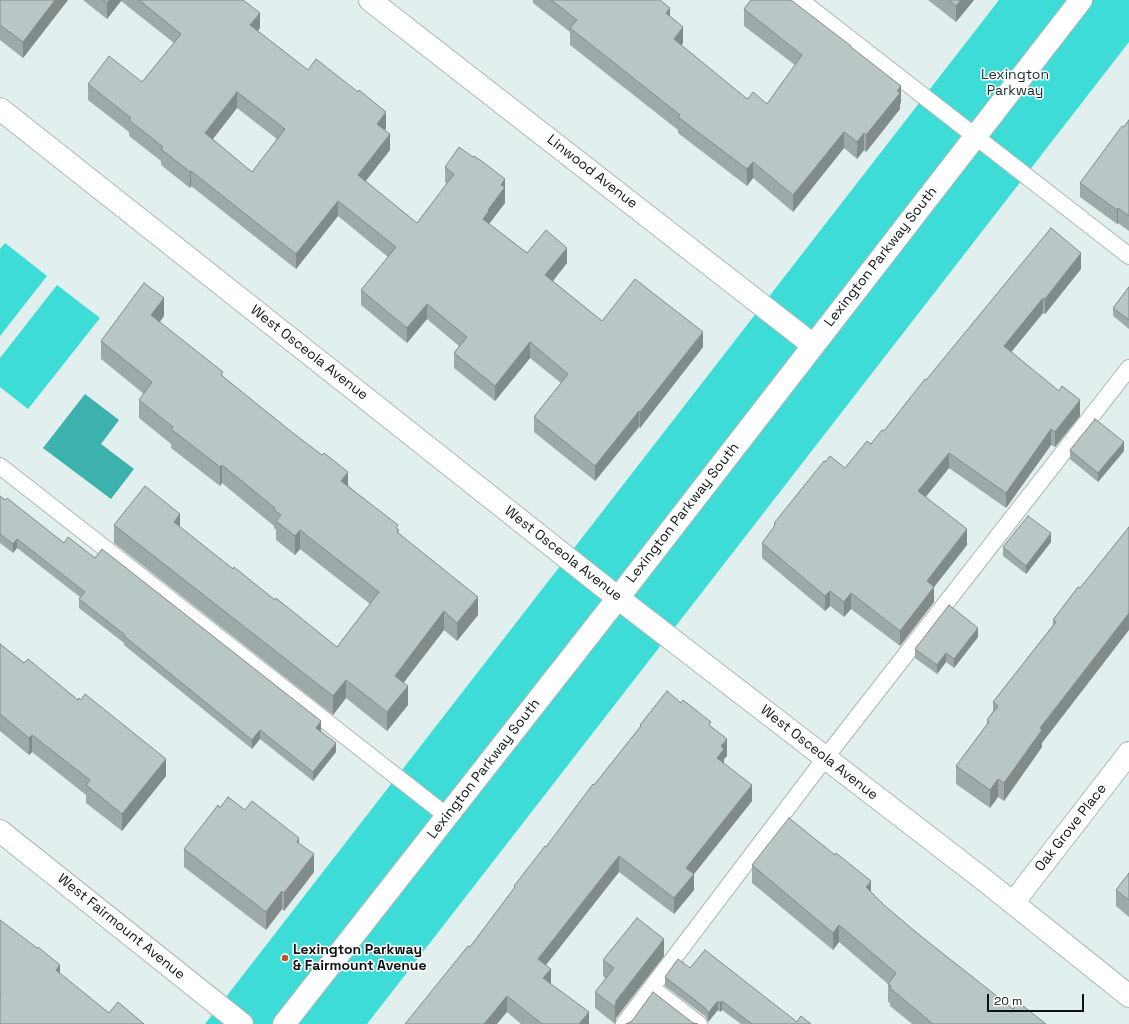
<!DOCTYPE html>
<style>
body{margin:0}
#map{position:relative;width:1129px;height:1024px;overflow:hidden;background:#e1f0ef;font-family:"Space Grotesk",sans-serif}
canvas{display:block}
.scale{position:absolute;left:987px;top:994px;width:97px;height:18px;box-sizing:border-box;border:2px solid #0e1313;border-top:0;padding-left:5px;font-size:12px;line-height:14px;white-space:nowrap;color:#0e1313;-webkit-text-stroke:3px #fff;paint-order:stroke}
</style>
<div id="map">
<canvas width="1129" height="1024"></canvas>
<div class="scale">20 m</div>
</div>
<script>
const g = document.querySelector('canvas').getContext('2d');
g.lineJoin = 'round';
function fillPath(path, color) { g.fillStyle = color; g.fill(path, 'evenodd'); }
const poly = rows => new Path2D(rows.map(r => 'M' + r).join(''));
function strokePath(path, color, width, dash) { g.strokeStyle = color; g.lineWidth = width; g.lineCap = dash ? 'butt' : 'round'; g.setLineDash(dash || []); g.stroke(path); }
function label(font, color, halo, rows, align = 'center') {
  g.font = font + ' "Space Grotesk",sans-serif'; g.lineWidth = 3; g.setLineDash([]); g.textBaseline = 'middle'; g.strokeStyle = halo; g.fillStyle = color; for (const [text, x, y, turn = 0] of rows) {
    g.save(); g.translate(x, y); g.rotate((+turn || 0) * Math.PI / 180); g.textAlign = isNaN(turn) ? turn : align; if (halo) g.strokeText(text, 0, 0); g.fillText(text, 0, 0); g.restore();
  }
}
fillPath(poly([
 [999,0,1129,0,1129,42,367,1024,205,1024],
 [5,243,47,276,0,336,0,249],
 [57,285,100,318,28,409,0,387,0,358]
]), '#3edcd6');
fillPath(poly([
 [85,394,119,420,101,444,134,469,111,499,43,448]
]), '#3cb1ad');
const service = poly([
 [800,0,1129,256],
 [0,466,447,816],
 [652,988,699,1024],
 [624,1024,826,757,1129,368]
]);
const minor = poly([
 [370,0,813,345],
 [0,109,618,598,988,883,1129,996],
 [0,831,242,1024],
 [1013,903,1129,753]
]);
const secondary = poly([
 [284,1024,618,598,1081,0]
]);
strokePath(service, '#aab8b7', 18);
strokePath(minor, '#aab8b7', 24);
strokePath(secondary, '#aab8b7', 24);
strokePath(service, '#fff', 16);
strokePath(minor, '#fff', 22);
strokePath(secondary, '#fff', 22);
fillPath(poly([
 [0,0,68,0,23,58,0,40],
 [83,0,243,0,260,28,258,31,308,70,386,128,385,130,390,150,365,181,417,223,447,184,445,182,445,167,505,179,505,203,489,224,527,253,567,263,553,281,602,321,703,347,640,428,639,427,595,481,534,432,534,417,561,383,530,358,495,401,454,368,454,353,459,346,427,319,407,343,361,305,361,290,388,257,338,216,296,269,191,186,190,188,161,165,161,161,129,136,129,132,88,100,88,84,142,82,174,43,121,1,107,19],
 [237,108,277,139,252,172,213,139],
 [533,0,660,0,670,17,683,43,681,46,746,98,767,104,795,65,744,26,744,9,851,47,901,102,900,104,900,109,866,152,864,150,857,159,844,148,793,212,753,178,747,186,678,133,678,130,570,45,570,32,533,3],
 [928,0,974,0,956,22],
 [1129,120,1129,231,1118,223,1117,224,1080,197,1080,183],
 [1081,269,1045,314,1043,313,1011,352,1080,416,1055,447,1051,445,1006,508,949,468,926,497,967,545,934,587,934,602,900,646,851,609,844,617,830,606,825,611,762,558,762,543,825,462,845,468,871,444,884,431,926,380],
 [1129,287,1129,329,1113,316,1113,308],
 [164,316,160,322,223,376,398,529,399,534,478,615,457,641,444,630,403,682,408,705,387,731,346,698,333,715,114,543,114,525,180,527,233,569,337,647,370,604,300,549,295,555,276,540,276,530,274,528,274,526,222,483,220,486,171,448,171,444,139,418,139,400,144,394,101,359,101,341],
 [1070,450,1124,451,1098,482,1070,459],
 [0,496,64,543,95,558,321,730,321,731,336,752,313,781,260,739,252,749,124,645,124,643,79,608,79,599,80,597,17,548,13,553,0,543],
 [1051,542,1026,574,1003,556,1003,547],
 [1078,587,1042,743,1042,747,1004,801,998,797,990,808,956,784,956,766,987,724,987,720,993,711,993,702,1053,625,1053,620],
 [978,637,954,668,946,662,937,674,915,658,915,649],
 [0,644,166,776,122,831,86,803,86,795,32,752,29,755,0,731],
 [640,725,711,726,727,756,724,759,724,764,752,801,694,874,694,890,674,914,619,872,546,965,551,984,589,1024,521,1024,507,1012,470,947,514,889,514,886,546,847,594,785,640,727],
 [220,808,245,810,299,844,314,872,284,911,282,909,266,930,184,867,184,849],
 [835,855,884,905,917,933,1013,1009,1046,1024,912,1024,890,1006,890,1003,888,1002,888,984,839,942,833,950,752,883,752,865],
 [1129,873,1129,917,1116,906,1116,890],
 [664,956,616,1018,615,1024,595,1008,595,992,606,979,603,976,603,960],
 [690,968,797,1022,811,1024,741,1024,722,1010,720,1012,718,1010,708,1022,705,1016,665,986,665,977]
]), '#9eaaa9');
fillPath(poly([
 [55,0,68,0,23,58,23,42],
 [110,0,121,0,121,1,107,19,107,3],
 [961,0,974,0,956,22,956,6],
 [670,8,670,24,666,13],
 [260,13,260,28,250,41,250,25],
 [683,27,683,43,674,56,674,39],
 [901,86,901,102,900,104,900,109,866,152,866,135],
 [237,92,237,108,205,149,205,133],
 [386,112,386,128,377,140,377,124],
 [844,132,844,148,793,212,793,195],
 [864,133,864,150,857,159,857,142],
 [390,134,390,150,358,191,358,175],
 [753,162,753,178,747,186,747,169],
 [191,171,191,186,190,188,190,172],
 [505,179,505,203,489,224,483,219,501,185],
 [338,201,338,216,296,269,296,254],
 [1118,208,1118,223,1117,224,1117,210],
 [567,248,567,263,545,291,545,275],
 [1081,253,1081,269,1045,314,1045,299],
 [164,298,164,316,151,333,151,315],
 [1043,298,1043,313,1004,361,1004,346],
 [427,304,427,319,407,343,407,328],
 [703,332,703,347,640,428,640,412],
 [530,342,530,358,495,401,495,386],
 [1080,400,1080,416,1055,447,1055,432],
 [639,411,639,427,595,481,595,466],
 [1051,429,1051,445,1006,508,1006,493],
 [1124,442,1124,451,1098,482,1098,473],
 [949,453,949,468,918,506,918,491],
 [222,465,222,483,220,486,220,467],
 [348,472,348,491,341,481],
 [180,514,180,533,174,522],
 [967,529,967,545,927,596,927,581],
 [300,530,300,549,295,555,295,536],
 [1051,533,1051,542,1026,574,1026,566],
 [17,539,17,548,13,553,13,544],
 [934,587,934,602,900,646,900,631],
 [830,591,830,606,825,611,825,596],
 [851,593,851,609,844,617,844,602],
 [478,597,478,615,457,641,457,623],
 [444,611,444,630,395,694,395,676],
 [1129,613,1129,630,1042,743,1042,747,1004,801,1004,783,1040,728],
 [978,628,978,637,954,668,954,659],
 [946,653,946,662,937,674,937,665],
 [346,680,346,698,333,715,333,696],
 [408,686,408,705,387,731,387,712],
 [321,721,321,730,316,737,316,728],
 [260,730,260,739,252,749,252,740],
 [32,735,32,752,29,755,29,738],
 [727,739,727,756,724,759,724,765,717,758,721,746],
 [336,743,336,752,313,781,313,772],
 [166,759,166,776,122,831,122,814],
 [998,779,998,797,990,808,990,790],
 [752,785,752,801,694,874,694,890,674,914,674,898,686,868],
 [299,838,299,856,297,842],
 [314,854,314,872,284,911,284,893],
 [619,856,619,872,538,975,538,959],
 [871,881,871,899,866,887],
 [282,891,282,909,266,930,266,912],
 [839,925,839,942,833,950,833,933],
 [664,939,664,956,616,1018,615,1024,615,1007,616,1001],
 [60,965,60,981,56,970],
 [551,969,551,985,543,978],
 [507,996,507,1012,497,1024,484,1024],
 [718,1001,718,1010,708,1022,708,1013],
 [722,1001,722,1010,720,1012,720,1003],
 [589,1012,589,1024,579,1024]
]), '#818b8a');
const building = poly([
 [0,0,55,0,23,42,0,25,0,0],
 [103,0,110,0,107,3,103,0],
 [139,0,243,0,260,13,250,25,308,70,316,59,358,92,359,90,386,112,377,124,390,134,358,175,417,223,454,174,445,167,459,147,473,157,474,156,483,162,505,179,501,185,505,187,488,210,489,211,483,219,527,253,546,230,567,248,545,275,602,321,635,279,703,332,640,412,639,411,595,466,534,417,568,374,530,342,495,386,454,353,467,337,427,304,407,328,361,290,396,247,338,201,296,254,191,171,190,172,161,149,163,147,129,120,131,118,88,84,109,56,142,82,181,34,139,0],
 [237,92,285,129,252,172,205,133,237,92],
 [551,0,660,0,670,8,666,13,683,27,674,39,746,98,748,99,753,92,767,104,802,55,744,9,751,0,791,0,851,46,851,47,901,86,897,91,900,93,866,135,864,133,857,142,844,132,793,195,753,162,747,169,678,117,680,115,570,28,577,20,551,0],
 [949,0,961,0,956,6,949,0],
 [1129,120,1129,216,1118,208,1117,210,1080,183,1122,126,1124,127,1129,120],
 [1051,228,1081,253,1045,299,1043,298,1004,346,1059,391,1062,386,1080,400,1055,432,1051,429,1006,493,949,453,918,491,967,529,927,581,934,587,900,631,851,593,844,602,830,591,825,596,762,543,774,527,775,522,824,461,825,462,830,456,845,468,867,441,871,444,882,430,884,431,925,379,926,380,1051,228],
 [144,283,164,298,151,315,223,372,221,375,293,433,322,455,324,453,348,472,341,481,398,525,396,528,399,530,397,532,478,597,457,623,444,611,395,676,408,686,387,712,346,680,333,696,114,525,145,486,180,514,174,522,233,569,234,567,275,600,276,598,337,647,379,592,300,530,295,536,276,521,281,515,274,510,275,508,222,465,220,467,171,429,173,427,139,400,152,382,101,341,144,283],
 [1129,287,1129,320,1113,308,1129,287],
 [1095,419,1124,442,1098,473,1070,450,1095,419],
 [0,496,5,500,7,498,64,543,68,537,95,558,102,549,321,721,316,728,336,743,313,772,260,730,252,740,124,636,125,635,79,599,85,592,17,539,13,544,0,534,0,496],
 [1028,516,1051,533,1026,566,1003,547,1028,516],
 [1129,527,1129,613,1040,728,1042,730,1004,783,998,779,990,790,956,766,989,722,987,720,998,706,993,702,1056,622,1053,620,1078,587,1080,588,1129,527],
 [949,605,978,628,954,659,946,653,937,665,915,649,949,605],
 [0,644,24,663,28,659,78,700,79,698,81,700,85,694,166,759,122,814,86,785,90,780,32,735,29,738,0,714,0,644],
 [667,691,681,703,683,700,711,722,709,725,727,739,721,746,724,749,717,758,752,785,686,868,694,874,674,898,619,856,538,959,551,969,543,978,589,1012,579,1024,542,1024,507,996,484,1024,405,1024,468,946,470,947,515,887,514,886,545,846,546,847,593,784,594,785,641,726,640,725,667,691],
 [228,797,245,810,252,801,299,838,297,842,314,854,284,893,282,891,266,912,184,849,218,805,220,808,228,797],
 [789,818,835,855,836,853,871,881,866,887,884,905,917,933,1013,1009,1018,1002,1046,1024,933,1024,890,988,891,986,888,984,896,973,839,925,833,933,752,865,789,818],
 [1129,873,1129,900,1116,890,1129,873],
 [637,918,664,939,616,1001,615,1007,595,992,614,968,603,960,637,918],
 [0,920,37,948,38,947,60,965,56,970,109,1013,118,1002,144,1024,0,1024,0,995,1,994,0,994,0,920],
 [705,950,797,1022,801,1016,811,1024,752,1024,722,1001,720,1003,718,1001,708,1013,705,1008,665,977,678,959,690,968,705,950],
 [653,992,693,1023,698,1024,626,1024,632,1021,653,992]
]);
fillPath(building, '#b8c6c5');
strokePath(building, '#818b8a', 1);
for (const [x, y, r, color] of [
 [285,958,4,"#bc552b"]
]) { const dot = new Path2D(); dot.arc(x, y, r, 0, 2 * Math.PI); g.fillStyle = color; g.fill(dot); strokePath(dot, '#fff', 1.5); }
label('14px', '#152e2d', '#fff', [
 ["Lexington",1015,75],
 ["Parkway",1015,91]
]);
label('14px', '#0e1313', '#fff', [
 ["Linwood Avenue",592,172,38],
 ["Lexington Parkway South",881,257,-52],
 ["West Osceola Avenue",309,353,38],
 ["Lexington Parkway South",683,513,-52],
 ["West Osceola Avenue",563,554,38],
 ["West Osceola Avenue",819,753,38],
 ["Lexington Parkway South",484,769,-52],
 ["Oak Grove Place",1071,828,-52],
 ["West Fairmount Avenue",121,927,39]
]);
label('bold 14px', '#0e1313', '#fff', [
 ["Lexington Parkway",293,950],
 ["& Fairmount Avenue",293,966]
], 'left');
</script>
